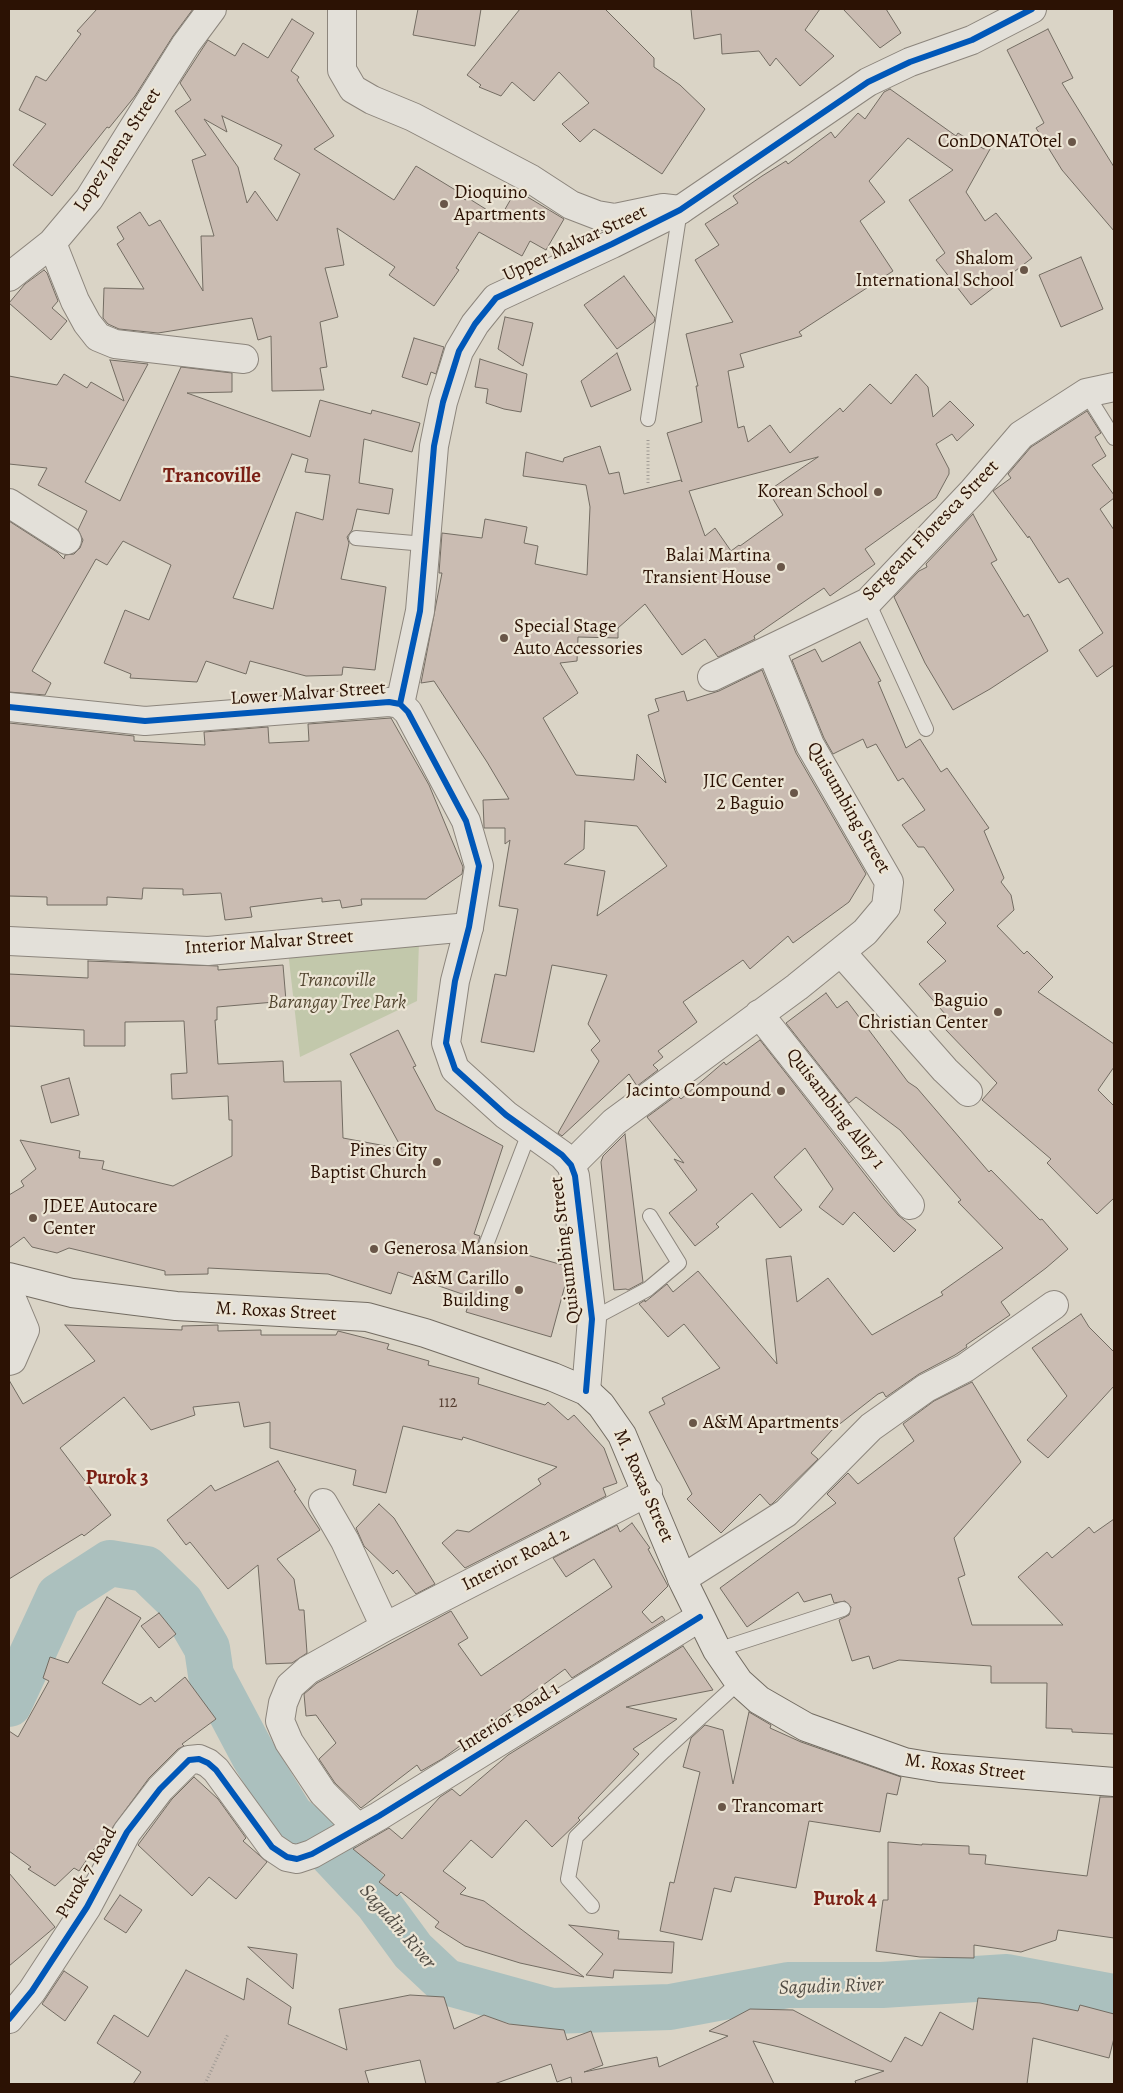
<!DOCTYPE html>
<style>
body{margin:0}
#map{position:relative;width:1123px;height:2093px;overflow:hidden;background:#dad4c6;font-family:Alegreya,serif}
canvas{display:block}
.frame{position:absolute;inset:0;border:10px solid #2c1204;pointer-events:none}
</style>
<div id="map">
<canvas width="1123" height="2093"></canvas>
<div class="frame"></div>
</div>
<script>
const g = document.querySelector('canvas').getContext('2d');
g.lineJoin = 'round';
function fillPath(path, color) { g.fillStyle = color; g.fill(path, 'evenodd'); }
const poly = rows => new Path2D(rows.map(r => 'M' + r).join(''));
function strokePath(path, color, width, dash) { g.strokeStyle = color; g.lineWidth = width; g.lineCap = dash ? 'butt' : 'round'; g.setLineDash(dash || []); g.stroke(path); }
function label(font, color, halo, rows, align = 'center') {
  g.font = font + ' Alegreya,serif'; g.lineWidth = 4.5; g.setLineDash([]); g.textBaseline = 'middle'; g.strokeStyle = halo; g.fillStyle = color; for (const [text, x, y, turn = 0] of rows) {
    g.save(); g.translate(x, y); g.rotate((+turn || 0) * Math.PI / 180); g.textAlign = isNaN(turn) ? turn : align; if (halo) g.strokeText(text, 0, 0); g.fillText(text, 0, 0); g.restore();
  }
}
fillPath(poly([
 [419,942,417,1001,300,1057,288,951]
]), '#c2c8ab');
strokePath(poly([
 [9,1704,59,1596,110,1563,146,1569,181,1603,207,1648,211,1675,254,1756,291,1816,313,1834,377,1902,413,1951,446,1982,551,2011,670,2007,788,1985,882,1985,1007,1977,1114,1997]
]), '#abc0be', 46);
const building = poly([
 [97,9,193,9,173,36,135,96,109,128,107,127,52,196,13,165,46,124,19,110,36,76,46,81,81,34,77,31,97,9],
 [418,9,481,9,475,46,413,35,418,9],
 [520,9,605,9,654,58,654,67,680,85,705,109,662,174,594,129,580,142,562,124,589,103,559,72,534,101,512,82,501,96,479,87,481,85,467,75,520,9],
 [691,9,820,9,805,30,834,56,800,86,776,58,770,66,759,51,722,54,721,34,694,39,691,9],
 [843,9,886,9,901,33,880,48,843,9],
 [292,19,314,33,291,71,299,77,297,80,334,136,314,149,394,200,416,166,457,191,465,200,468,198,500,218,516,190,564,219,546,250,530,241,522,256,479,232,456,268,459,270,434,306,389,275,395,267,337,228,344,265,325,268,338,317,320,322,327,367,320,368,324,390,272,391,271,336,258,340,252,318,158,333,119,329,108,324,103,318,104,288,144,289,117,244,124,239,117,227,140,212,149,226,160,220,203,291,201,236,214,236,192,160,206,155,175,111,191,100,180,83,208,40,235,56,243,43,268,58,292,19],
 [222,116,282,145,274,159,300,174,277,221,255,191,247,203,238,167,204,119,227,132,222,116],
 [1048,29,1073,78,1062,83,1114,167,1114,231,1062,170,1036,128,1044,123,1007,50,1048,29],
 [890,89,956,136,958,133,984,149,994,142,966,192,985,221,996,213,1032,258,971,305,936,260,945,253,909,200,953,170,908,138,869,181,885,202,860,221,893,271,799,332,802,336,740,354,744,367,728,371,738,428,744,426,748,442,770,425,790,453,840,408,843,412,870,384,891,404,916,374,928,387,933,417,950,401,974,425,957,441,952,434,936,444,949,469,949,474,936,498,865,549,875,564,830,596,824,588,754,636,755,639,718,657,705,639,682,655,645,604,618,628,618,638,578,637,577,661,560,663,578,693,543,718,576,775,634,780,637,754,666,783,648,715,659,711,655,699,684,691,687,701,719,691,762,670,796,753,866,874,849,902,793,943,788,936,750,969,743,960,683,1002,697,1022,658,1051,663,1057,653,1065,658,1070,637,1086,629,1074,562,1136,558,1133,599,1061,591,1050,600,1041,588,1024,607,975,552,965,534,1052,481,1042,495,974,506,976,518,909,499,906,510,840,505,844,505,828,484,828,484,826,483,800,509,799,487,762,434,681,421,683,442,573,439,573,442,533,482,538,485,519,527,527,524,543,538,546,535,564,587,575,590,507,586,485,523,476,526,452,563,462,564,458,600,446,609,474,619,472,624,494,681,480,682,482,667,433,702,422,696,386,698,386,686,334,733,322,695,260,719,245,705,224,738,203,733,196,762,176,786,161,788,164,831,132,835,138,858,113,865,119,884,92,890,89],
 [818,457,768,491,783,515,740,546,739,545,731,551,715,528,705,536,689,491,818,457],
 [585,821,637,826,667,866,597,916,605,871,564,864,584,849,585,821],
 [1081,257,1103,309,1061,327,1039,275,1081,257],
 [44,270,47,273,58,301,52,308,67,321,51,340,9,303,25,284,44,270],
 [624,276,655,318,654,322,617,349,584,305,624,276],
 [505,317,533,323,523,366,498,349,505,317],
 [414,338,444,347,436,374,431,372,427,385,402,377,414,338],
 [617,353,631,390,591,407,581,381,617,353],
 [480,359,527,374,521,412,504,409,486,403,488,389,475,387,480,359],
 [110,360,148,364,85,482,120,501,181,367,232,373,232,392,187,393,310,437,320,400,371,414,372,410,420,423,412,452,364,439,359,483,393,489,389,514,357,509,352,530,347,537,349,543,341,579,386,587,375,670,343,667,342,675,306,676,250,661,246,674,206,661,197,682,130,678,131,674,104,663,125,610,149,620,171,565,123,541,107,565,96,559,32,671,51,683,45,695,9,692,9,521,57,552,64,559,65,555,74,554,80,548,83,540,78,530,87,511,38,485,47,468,9,464,9,376,57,385,64,374,87,388,91,382,124,401,110,360],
 [292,454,308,459,305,472,330,475,323,520,296,512,273,609,233,598,292,454],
 [1087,411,1101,433,1095,437,1106,456,1092,465,1114,495,1114,498,1100,509,1114,530,1114,665,1097,677,1079,650,1103,633,1068,578,1059,583,1029,536,1028,538,993,491,1011,478,1008,474,1031,447,1087,411],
 [973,514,997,560,991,563,1024,617,1028,614,1048,651,990,689,953,710,925,663,894,597,919,571,927,567,926,564,973,514],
 [860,642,881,681,878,682,906,748,920,739,941,772,947,768,989,828,984,831,1004,878,1001,882,1011,895,1014,910,997,926,1024,954,1027,951,1053,977,1038,992,1114,1044,1114,1067,1098,1090,1114,1106,1114,1198,1097,1214,1047,1163,1051,1159,982,1100,997,1083,945,1029,952,1022,919,984,946,961,927,942,946,923,934,910,954,890,924,847,918,847,902,825,925,810,903,778,898,781,876,744,867,748,863,739,833,754,824,738,792,660,815,649,822,662,860,642],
 [391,718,429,785,463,867,462,874,426,899,361,899,362,905,342,908,340,900,322,902,322,898,250,907,252,917,225,920,221,893,183,895,183,889,143,888,142,899,107,897,107,905,47,905,47,897,9,896,9,723,134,736,134,741,205,745,204,732,268,727,269,743,309,741,308,724,391,718],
 [88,961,218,966,218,970,283,965,286,1001,217,1007,217,1020,215,1020,218,1064,283,1061,284,1082,341,1081,343,1138,402,1149,350,1054,398,1030,416,1066,413,1067,436,1110,503,1146,474,1234,480,1236,477,1246,479,1250,488,1254,492,1251,495,1246,570,1267,551,1337,466,1312,471,1297,398,1272,391,1294,328,1274,208,1268,208,1274,165,1275,165,1271,69,1248,57,1253,32,1247,24,1237,9,1248,9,1195,24,1186,21,1181,36,1169,20,1140,80,1151,79,1158,104,1161,102,1169,173,1186,232,1156,232,1120,229,1120,228,1096,172,1099,171,1074,187,1073,184,1021,125,1022,125,1046,84,1046,84,1030,9,1026,9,974,88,978,88,961],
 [826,993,837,1008,847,1001,908,1082,917,1088,989,1172,991,1170,1040,1220,1042,1219,1068,1249,1046,1268,1001,1302,1010,1315,966,1345,967,1347,955,1355,919,1374,886,1397,883,1392,878,1394,832,1430,811,1453,818,1459,772,1504,770,1505,760,1494,721,1533,687,1499,692,1494,649,1412,665,1404,662,1398,720,1368,684,1324,668,1337,639,1304,645,1300,645,1302,667,1284,673,1292,698,1271,777,1364,766,1259,791,1256,797,1302,828,1278,872,1335,943,1295,941,1292,1003,1248,958,1202,961,1200,900,1130,856,1097,849,1103,786,1023,826,993],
 [760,1040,884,1199,898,1215,916,1230,894,1252,854,1212,843,1225,819,1207,833,1189,805,1148,774,1177,802,1210,780,1228,752,1193,716,1224,719,1227,695,1246,669,1213,697,1190,674,1159,684,1163,647,1117,677,1095,681,1099,724,1062,726,1065,760,1040],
 [69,1078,79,1115,51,1123,41,1086,69,1078],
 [625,1134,643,1282,628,1290,626,1289,614,1290,601,1162,603,1156,625,1134],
 [1081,1314,1089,1327,1114,1352,1114,1386,1048,1458,1027,1440,1067,1396,1032,1348,1081,1314],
 [65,1325,182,1330,182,1326,218,1325,218,1331,261,1330,261,1335,336,1335,338,1331,389,1344,387,1349,429,1361,428,1365,479,1378,478,1384,545,1405,548,1402,568,1420,574,1415,604,1448,617,1483,603,1488,606,1496,465,1568,442,1543,457,1530,469,1532,541,1484,538,1479,557,1467,463,1437,462,1440,403,1426,386,1493,353,1485,356,1470,270,1448,270,1422,244,1427,239,1402,193,1407,195,1415,151,1430,124,1397,60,1448,111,1515,84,1536,82,1534,9,1579,9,1380,23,1404,95,1361,65,1325],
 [972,1382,1021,1462,954,1538,965,1575,958,1578,972,1625,1063,1625,1018,1577,1047,1552,1052,1558,1089,1527,1094,1533,1114,1519,1114,1734,1072,1732,1072,1729,1046,1728,1047,1683,991,1683,991,1666,899,1660,873,1669,869,1656,852,1661,839,1620,849,1615,851,1607,845,1601,834,1603,831,1594,804,1602,798,1592,747,1627,720,1588,836,1503,827,1494,848,1473,858,1484,914,1441,903,1424,934,1401,972,1382],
 [278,1461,296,1490,294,1491,320,1530,277,1559,294,1579,299,1610,304,1610,307,1653,292,1663,266,1664,258,1565,228,1589,190,1542,186,1545,167,1520,211,1485,215,1491,278,1461],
 [379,1504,394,1518,435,1584,416,1594,397,1570,393,1574,364,1546,356,1528,379,1504],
 [632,1523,650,1548,648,1549,668,1586,642,1612,652,1623,662,1616,665,1620,572,1678,565,1669,442,1759,421,1771,417,1765,361,1808,335,1783,319,1759,336,1743,316,1715,306,1716,304,1694,317,1683,451,1611,468,1638,458,1644,481,1676,612,1587,594,1559,566,1577,553,1558,617,1525,620,1532,632,1523],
 [107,1597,141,1618,102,1683,140,1705,151,1697,155,1702,185,1677,216,1719,182,1744,184,1746,178,1749,149,1778,110,1831,95,1848,79,1871,74,1868,55,1886,28,1869,31,1867,9,1851,9,1731,18,1737,49,1681,43,1678,50,1657,68,1663,107,1597],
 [159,1613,176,1634,159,1648,141,1626,159,1613],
 [683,1646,713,1690,626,1707,677,1719,633,1749,639,1754,578,1818,580,1820,552,1847,526,1820,492,1858,471,1840,443,1871,466,1888,460,1894,484,1901,584,1977,520,1963,465,1946,435,1927,439,1922,401,1892,397,1896,379,1882,385,1875,353,1849,389,1828,402,1839,440,1797,452,1789,460,1796,508,1755,683,1646],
 [749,1712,771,1725,770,1728,801,1742,901,1777,897,1795,887,1793,880,1832,809,1821,796,1888,735,1877,731,1892,714,1888,702,1940,660,1931,670,1882,674,1883,700,1772,683,1767,691,1738,705,1725,723,1730,733,1784,749,1712],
 [194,1777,218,1799,246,1838,243,1841,267,1862,236,1899,209,1877,192,1896,138,1845,172,1799,194,1777],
 [1100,1797,1114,1797,1114,1938,1058,1930,1056,1940,1021,1952,974,1945,974,1958,920,1957,876,1951,883,1900,888,1900,888,1842,922,1845,922,1844,969,1846,969,1854,986,1855,985,1864,1087,1876,1100,1797],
 [9,1873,55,1927,9,1966,9,1873],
 [120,1895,142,1910,126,1933,104,1919,120,1895],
 [569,1925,619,1931,618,1939,674,1942,672,1973,614,1970,613,1978,586,1975,603,1954,569,1925],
 [248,1947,297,1954,293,1989,248,1947],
 [186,1970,244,2000,247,1978,291,2007,288,2024,347,2050,339,2009,410,1995,444,1997,454,2029,484,2015,509,2024,564,2030,567,2040,591,2031,603,2065,584,2072,657,2057,659,2067,728,2036,709,2031,750,2009,793,2010,891,2062,905,2037,922,2046,940,2012,973,2030,978,1998,1040,2003,1078,2011,1080,2005,1114,2014,1114,2038,1109,2058,1033,2038,1027,2084,856,2084,855,2081,884,2071,753,2041,774,2084,572,2084,571,2077,557,2082,551,2064,494,2084,426,2084,420,2060,365,2071,369,2084,133,2084,141,2072,97,2043,114,2015,148,2037,186,1970],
 [64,1971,88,1987,65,2021,42,2004,64,1971]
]);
fillPath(building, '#cabcb2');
strokePath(building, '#736c62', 1);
const service = poly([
 [1086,393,1114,438],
 [648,419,680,210],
 [356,538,425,544],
 [868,602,926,729],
 [486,1245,529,1133],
 [592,1319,648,1289,679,1263,650,1216],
 [717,1650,843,1609],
 [592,1906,568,1879,576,1837,664,1751,739,1682]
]);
const minor = poly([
 [342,9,342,70,353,89,372,100,413,117,531,179,571,205,597,215,615,218,663,208,680,210],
 [52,243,75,301,87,323,98,337,115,344,244,359],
 [9,277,52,243,89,199,186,44,212,9],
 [9,503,67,540],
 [712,677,868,602,973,491,1021,435,1086,393,1114,387],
 [9,941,208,951,469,927],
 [841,952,945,1070,968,1092],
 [759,1014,910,1205],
 [571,1165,614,1122,797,987,865,932,886,907,889,882,810,745,771,650],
 [9,1292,25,1330,12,1360,9,1361],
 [323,1503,345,1541,385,1627],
 [682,1579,786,1513,871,1427,926,1388,965,1368,1054,1305],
 [358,1828,323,1793,289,1742,280,1721,283,1703,290,1686,308,1670,385,1627,648,1492],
 [9,2019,32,1991,87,1907,127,1832,160,1789,189,1760,199,1759,208,1763,216,1770,272,1847,287,1857,297,1859,312,1854,379,1816,700,1617]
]);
const tertiary = poly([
 [400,704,420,611,434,446,443,402,459,351,475,324,496,298,612,244,680,210,868,82,910,62,972,40,1032,9],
 [9,707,145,721,389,702,400,704,408,712,466,821,479,866,469,927,455,981,446,1043,455,1069,506,1115,562,1155,571,1165,575,1176,592,1319,586,1391]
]);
const secondary = poly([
 [9,1277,72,1293,176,1306,367,1317,425,1333,553,1377,586,1391,601,1405,622,1435,684,1583,717,1650,739,1682,759,1700,806,1727,904,1762,940,1768,1114,1782]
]);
strokePath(service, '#8c857c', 16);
strokePath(minor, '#8c857c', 30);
strokePath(tertiary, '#8c857c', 30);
strokePath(secondary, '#736c62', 30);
strokePath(poly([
 [648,483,648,438],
 [205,2084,228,2034]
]), '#9f9a94', 3, [1, 2.5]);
strokePath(service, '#e3e0d9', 14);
strokePath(minor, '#e3e0d9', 28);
strokePath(tertiary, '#e3e0d9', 28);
strokePath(secondary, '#e3e0d9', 28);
strokePath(poly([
 [400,704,420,611,434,446,443,402,459,351,475,324,496,298,612,244,680,210,868,82,910,62,972,40,1032,9],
 [9,707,145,721,389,702,400,704,408,712,466,821,479,866,469,927,455,981,446,1043,455,1069,506,1115,562,1155,571,1165,575,1176,592,1319,586,1391],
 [9,2019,32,1991,87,1907,127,1832,160,1789,189,1760,199,1759,208,1763,216,1770,272,1847,287,1857,297,1859,312,1854,379,1816,700,1617]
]), '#0057b8', 6);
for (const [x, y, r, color] of [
 [1072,142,5,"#695648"],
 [444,204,5,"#695648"],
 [1024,270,5,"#695648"],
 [878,492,5,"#695648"],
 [781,567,5,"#695648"],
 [504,638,5,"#695648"],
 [794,793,5,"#695648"],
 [998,1012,5,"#695648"],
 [781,1091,5,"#695648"],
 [437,1162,5,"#695648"],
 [33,1218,5,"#695648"],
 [374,1249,5,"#695648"],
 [519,1290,5,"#695648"],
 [693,1423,5,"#695648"],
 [722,1807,5,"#695648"]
]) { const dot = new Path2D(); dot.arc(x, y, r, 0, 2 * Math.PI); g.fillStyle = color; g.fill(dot); strokePath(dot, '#ece5d5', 2); }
label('16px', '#543d30', null, [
 ["112",448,1403]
]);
label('19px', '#2c1204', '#ece5d5', [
 ["ConDONATOtel",1062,142],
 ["Dioquino",454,193,"left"],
 ["Apartments",454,215,"left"],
 ["Shalom",1014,259],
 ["International School",1014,281],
 ["Korean School",868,492],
 ["Balai Martina",771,556],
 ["Transient House",771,578],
 ["Special Stage",514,627,"left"],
 ["Auto Accessories",514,649,"left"],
 ["JIC Center",784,782],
 ["2 Baguio",784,804],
 ["Baguio",988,1001],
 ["Christian Center",988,1023],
 ["Jacinto Compound",771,1091],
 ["Pines City",427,1151],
 ["Baptist Church",427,1173],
 ["JDEE Autocare",43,1207,"left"],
 ["Center",43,1229,"left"],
 ["Generosa Mansion",384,1249,"left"],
 ["A&M Carillo",509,1279],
 ["Building",509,1301],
 ["A&M Apartments",703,1423,"left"],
 ["Trancomart",732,1807,"left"]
], 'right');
label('19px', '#2c1204', '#ece5d5', [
 ["Lopez Jaena Street",118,150,-57],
 ["Upper Malvar Street",575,244,-25],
 ["Sergeant Floresca Street",931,531,-46],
 ["Lower Malvar Street",308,694,-4],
 ["Quisumbing Street",848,808,60],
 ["Interior Malvar Street",269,943,-4],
 ["Quisambing Alley 1",835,1109,52],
 ["Quisumbing Street",566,1250,-97],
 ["M. Roxas Street",276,1312,3],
 ["M. Roxas Street",643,1486,66],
 ["Interior Road 2",516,1560,-27],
 ["Interior Road 1",509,1718,-32],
 ["M. Roxas Street",965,1768,7],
 ["Purok 7 Road",87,1873,-60]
]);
label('italic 19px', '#534630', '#ece5d5', [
 ["Trancoville",337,981],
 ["Barangay Tree Park",337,1003]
]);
label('bold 20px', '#7a1f14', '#ece5d5', [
 ["Purok 3",117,1479],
 ["Purok 4",845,1900]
]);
label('italic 20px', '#514c44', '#ece5d5', [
 ["Sagudin River",397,1927,49],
 ["Sagudin River",831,1987,-2]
]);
label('bold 21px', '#7a1f14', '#ece5d5', [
 ["Trancoville",212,477]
]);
</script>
